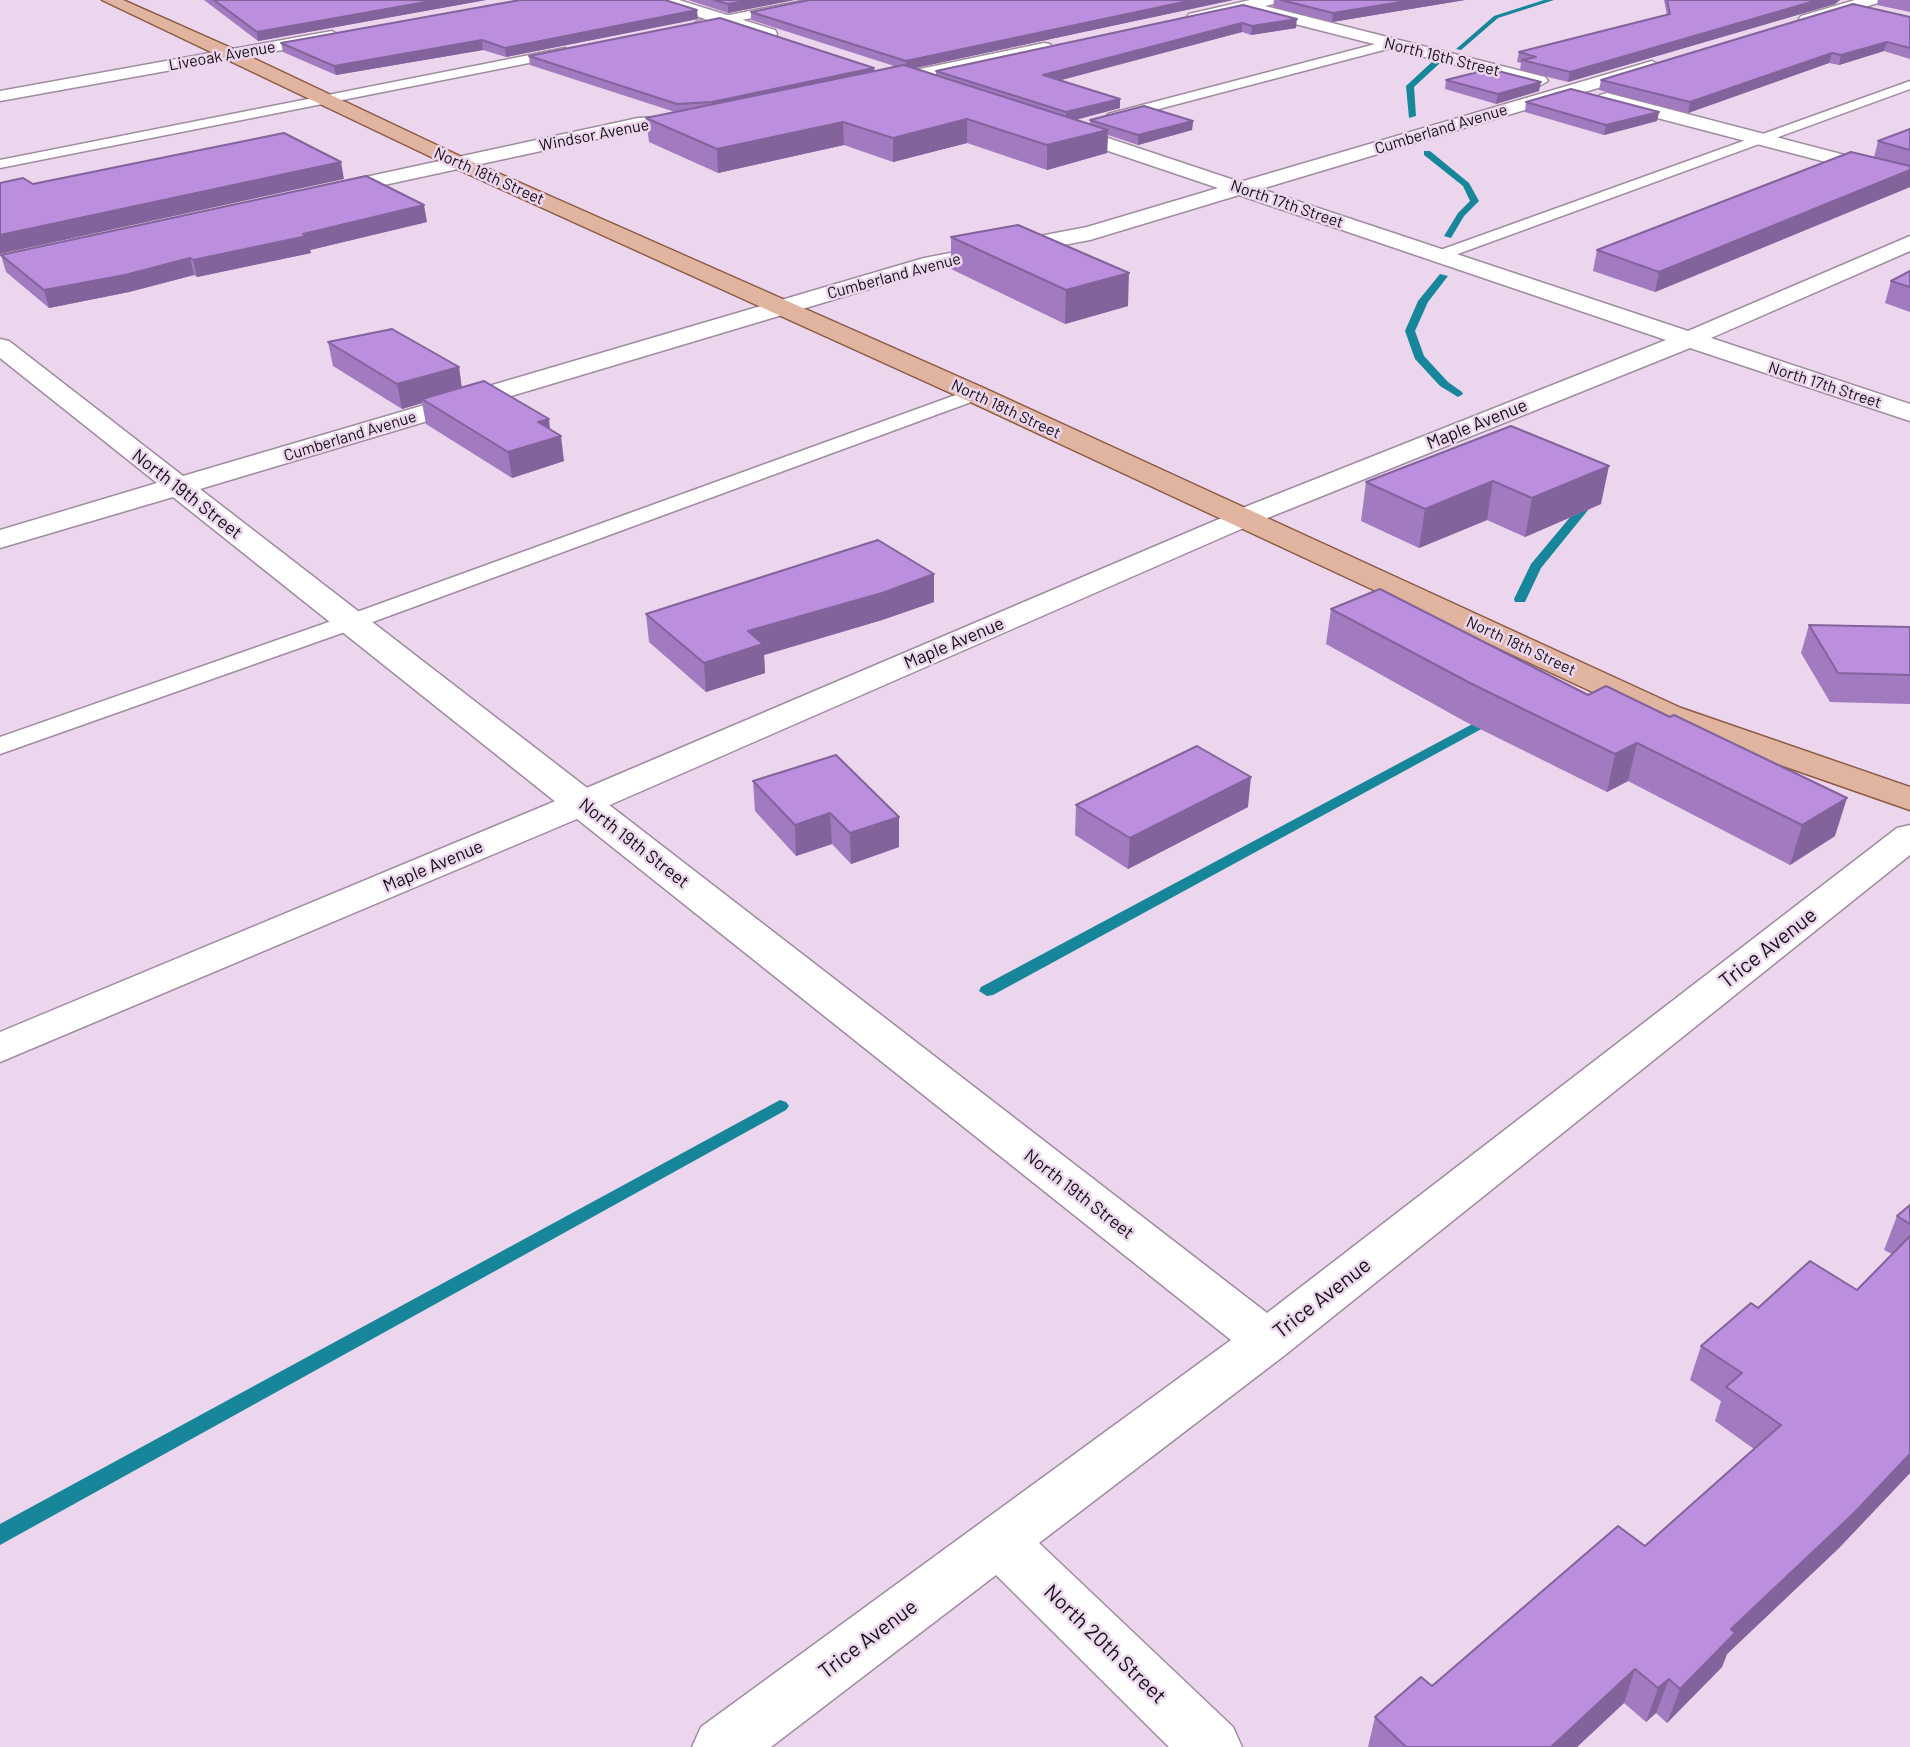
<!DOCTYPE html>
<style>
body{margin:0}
canvas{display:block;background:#ebd6ed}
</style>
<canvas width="1910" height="1747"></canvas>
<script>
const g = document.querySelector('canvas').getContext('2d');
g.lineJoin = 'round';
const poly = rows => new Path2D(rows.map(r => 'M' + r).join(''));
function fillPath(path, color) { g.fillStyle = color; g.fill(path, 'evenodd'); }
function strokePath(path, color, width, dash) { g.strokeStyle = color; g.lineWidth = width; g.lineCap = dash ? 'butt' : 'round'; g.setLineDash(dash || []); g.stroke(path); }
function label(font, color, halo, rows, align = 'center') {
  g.font = font + ' Barlow,sans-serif'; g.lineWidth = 5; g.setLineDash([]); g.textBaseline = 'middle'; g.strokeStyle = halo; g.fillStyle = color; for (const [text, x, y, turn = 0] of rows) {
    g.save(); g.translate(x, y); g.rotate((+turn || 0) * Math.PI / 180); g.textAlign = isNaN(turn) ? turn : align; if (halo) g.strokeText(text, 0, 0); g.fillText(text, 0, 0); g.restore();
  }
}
fillPath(poly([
 [1544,0,1554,0,1498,18,1461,50,1456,49,1494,16,1544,0],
 [1433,61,1440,63,1414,87,1416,116,1409,118,1406,86,1433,61],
 [1424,151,1430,151,1469,183,1479,201,1464,216,1451,238,1444,236,1458,213,1470,201,1463,186,1424,155,1424,151],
 [1440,274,1448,276,1428,302,1415,331,1424,356,1448,382,1462,392,1463,394,1458,397,1440,386,1415,359,1405,331,1418,301,1440,274],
 [1591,495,1597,499,1541,568,1525,602,1515,602,1514,599,1531,564,1587,497,1591,495],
 [1493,713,1498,714,1500,717,1498,720,993,995,987,996,979,991,981,987,1493,713],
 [780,1100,786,1102,789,1106,786,1110,0,1545,0,1524,780,1100]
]), '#17869b');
const service = poly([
 [807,0,831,0,825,3,698,29,692,25,698,21,807,0],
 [1391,40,1395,41,1395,47,1113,121,1106,117,1108,114,1391,40],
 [565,48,571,52,569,55,0,168,0,160,565,48],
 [1910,81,1910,89,1444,259,1438,261,1430,256,1432,253,1910,81],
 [975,388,984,394,982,398,359,627,0,754,0,737,343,617,975,388]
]);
const minor = poly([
 [655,0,679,0,775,30,777,34,775,38,763,38,657,3,655,0],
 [1250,0,1280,0,1278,3,1265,6,1545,77,1548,81,1539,86,1244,11,1195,22,1187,17,1189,14,1250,0],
 [1855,0,1880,0,1878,3,1807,24,1799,19,1801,16,1855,0],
 [332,31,340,36,338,40,0,101,0,91,332,31],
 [1044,43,1050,44,1053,48,1050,52,877,88,868,83,877,78,1044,43],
 [1652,61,1661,66,1658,70,1261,189,1688,331,1910,236,1910,251,1711,338,1910,404,1910,421,1690,348,1255,523,1245,526,1235,523,1230,517,1235,511,1666,340,1239,195,1090,240,936,269,200,489,1267,1313,1897,828,1910,825,1910,855,1285,1355,1039,1543,1233,1727,1242,1747,1169,1747,996,1575,771,1747,692,1747,701,1727,1231,1340,173,497,0,548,0,530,157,483,0,358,0,339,9,341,183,476,924,258,1087,227,1218,188,1052,132,1049,128,1052,124,1066,124,1240,182,1652,61],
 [1607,93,1910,172,1910,184,1600,103,1598,99,1600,95,1607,93],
 [698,115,707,121,705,125,638,130,324,198,317,196,314,192,317,188,324,186,638,118,698,115]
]);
const tertiary = poly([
 [1245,508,1255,511,1260,517,1255,523,596,811,0,1062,0,1032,570,795,1245,508]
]);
const primary = poly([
 [102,0,123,0,238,51,464,158,984,388,1681,708,1910,787,1910,810,1657,722,966,400,450,166,102,0]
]);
strokePath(service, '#9f8ca0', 3);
strokePath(minor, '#9f8ca0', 3);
strokePath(tertiary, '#9f8ca0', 3);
strokePath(primary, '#8b5944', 3);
fillPath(service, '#fff');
fillPath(minor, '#fff');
fillPath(tertiary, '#fff');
fillPath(primary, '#e0b49e');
fillPath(poly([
 [204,0,486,0,258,41],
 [688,0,794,0,728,13],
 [1233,0,915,68,936,75,936,71,1243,5,1296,28,1251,35,1242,32,1059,80,1120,108,1076,120,1090,124,1090,120,1193,121,1192,130,1138,145,1108,135,1107,153,1047,170,967,143,893,162,844,145,718,173,649,142,646,118,675,112,530,65,529,56,874,71,894,66,751,20,751,12],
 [1274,0,1465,0,1332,22,1273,7],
 [1664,0,1840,0,1835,4,1568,82,1520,70,1521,63,1517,62,1519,52,1667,15],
 [1878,0,1910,0,1910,12,1877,5],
 [1910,17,1910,59,1884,51,1839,65,1829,63,1688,113,1599,90,1601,80],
 [698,19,506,57,483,50,336,75,283,52,281,43],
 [1446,80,1539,91,1496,104,1445,89],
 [1526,102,1659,112,1657,121,1604,135,1525,112],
 [1910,129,1910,187,1655,292,1593,271,1597,250,1874,157,1878,141],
 [427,222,310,250,311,253,197,277,194,275,129,292,49,308,6,272,1,255],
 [951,237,1128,306,1065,324,951,269],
 [1910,271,1910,312,1885,303,1891,281],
 [328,342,459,367,462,388,550,429,564,461,512,478,426,424,422,403,402,409,333,366],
 [1511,426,1601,504,1525,537,1487,520,1419,548,1361,521,1366,482],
 [934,574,934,602,882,620,764,655,765,673,706,692,649,642,646,614],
 [1380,589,1835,836,1790,865,1628,781,1607,792,1464,721,1326,644,1331,609],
 [1809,625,1910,627,1910,704,1830,702,1801,653],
 [836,755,899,847,851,864,832,844,796,856,755,811,753,781],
 [1076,805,1248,807,1128,869,1075,835],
 [1910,1205,1910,1473,1839,1548,1727,1654,1722,1667,1667,1723,1656,1713,1646,1722,1624,1703,1577,1747,1368,1747,1375,1717,1432,1686,1645,1546,1754,1449,1715,1421,1721,1401,1690,1380,1701,1346,1758,1308,1857,1290,1892,1254,1884,1250,1897,1216]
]), '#a17abf');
fillPath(poly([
 [437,0,486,0,258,41,257,32],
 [750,0,794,0,728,13,728,4],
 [1193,0,1233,0,906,70,906,61],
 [1413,0,1465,0,1332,22,1333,13],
 [1818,0,1840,0,1835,4,1568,82,1570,72],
 [697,10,698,19,506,57,505,48],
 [1297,19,1296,28,1251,35,1252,26],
 [1242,23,1242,32,1043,85,1043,75],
 [482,40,483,50,336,75,334,66],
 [1887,42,1884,51,1839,65,1841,55],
 [1832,53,1829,63,1688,113,1690,102],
 [874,68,874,77,713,111,712,102],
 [1541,82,1539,91,1496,104,1498,94],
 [1120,99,1120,108,1066,122,1066,112],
 [1659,112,1657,121,1604,135,1606,125],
 [967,119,967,143,893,162,893,138],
 [1193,121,1192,130,1138,145,1138,135],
 [843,122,844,145,718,173,717,149],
 [1108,130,1107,153,1047,170,1047,145],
 [341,162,344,179,0,254,0,235],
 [1910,170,1910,187,1655,292,1659,272],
 [424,205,427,222,310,250,311,253,197,277,193,260],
 [190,258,194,275,129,292,49,308,44,290],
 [1129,273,1128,306,1065,324,1066,290],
 [459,367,462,391,422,399,422,403,402,409,397,384],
 [549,419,551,439,561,436,564,461,512,478,508,452,538,422],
 [1609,466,1601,504,1525,537,1532,498],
 [1493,481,1487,520,1419,548,1425,509],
 [934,574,934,602,882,620,764,655,765,673,706,692,704,663,748,631],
 [1637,743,1628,781,1607,792,1615,754],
 [1251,777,1248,807,1128,869,1130,838],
 [1847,798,1835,836,1790,865,1802,825],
 [830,813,832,844,796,856,795,825],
 [899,817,899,847,851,864,850,833],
 [1910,1454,1910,1473,1839,1548,1727,1654,1722,1667,1667,1723,1680,1689,1731,1629],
 [1635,1669,1624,1703,1577,1747,1551,1747],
 [1669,1679,1656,1713,1646,1722,1658,1688]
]), '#83639b');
const building = poly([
 [214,0,437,0,257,32,214,0],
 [520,0,665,0,697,10,505,48,482,40,334,66,281,43,520,0],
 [714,0,750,0,728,4,714,0],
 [809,0,1193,0,906,61,751,12,809,0],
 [1281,0,1413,0,1333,13,1281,0],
 [1667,0,1818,0,1570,72,1522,60,1536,57,1519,52,1670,14,1667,0],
 [1853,4,1910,17,1910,48,1887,42,1841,55,1832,53,1690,102,1601,80,1853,4],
 [1243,5,1297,19,1252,26,1242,23,1043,75,1120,99,1066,112,936,71,1243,5],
 [720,18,874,68,712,102,677,104,529,56,720,18],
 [904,65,1108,130,1047,145,967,119,893,138,843,122,717,149,646,118,904,65],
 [1490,69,1541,82,1498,94,1446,80,1490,69],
 [1571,89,1659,112,1606,125,1526,102,1571,89],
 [1144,106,1193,121,1138,135,1090,120,1144,106],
 [1910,129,1910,150,1878,141,1910,129],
 [284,133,341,162,0,235,0,183,23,178,33,184,284,133],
 [1851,152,1910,166,1910,170,1659,272,1597,250,1851,152],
 [366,176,424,205,303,234,307,236,193,260,190,258,125,275,44,290,1,255,366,176],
 [1018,225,1129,273,1066,290,951,237,1018,225],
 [1910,271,1910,287,1891,281,1910,271],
 [392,329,459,367,397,384,328,342,392,329],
 [484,381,549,419,538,422,561,436,508,452,422,399,484,381],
 [1511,426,1609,466,1532,498,1493,481,1425,509,1366,482,1511,426],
 [878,540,934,574,882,593,748,631,763,644,704,663,646,614,878,540],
 [1380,589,1588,695,1606,686,1670,717,1674,715,1847,798,1802,825,1637,743,1615,754,1470,683,1331,609,1380,589],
 [1809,625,1910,627,1910,675,1838,673,1809,625],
 [1197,746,1251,777,1130,838,1076,805,1197,746],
 [836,755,899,817,850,833,830,813,795,825,753,781,836,755],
 [1910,1205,1910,1224,1897,1216,1910,1205],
 [1910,1236,1910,1454,1853,1514,1731,1629,1735,1633,1680,1689,1669,1679,1658,1688,1635,1669,1551,1747,1406,1747,1375,1717,1421,1677,1432,1686,1618,1526,1645,1546,1781,1425,1726,1387,1742,1373,1701,1346,1751,1303,1758,1308,1810,1261,1857,1290,1910,1236]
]);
fillPath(building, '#bb8ede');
strokePath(building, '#83639b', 2);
label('16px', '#150e15', '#ebd6ed', [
 ["Liveoak Avenue",222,56,-10],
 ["North 16th Street",1442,57,14],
 ["Cumberland Avenue",1441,129,-17],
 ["Windsor Avenue",594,135,-11],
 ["North 18th Street",489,176,24],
 ["North 17th Street",1287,204,19],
 ["Cumberland Avenue",894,276,-15],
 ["North 17th Street",1825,385,18],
 ["North 18th Street",1006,409,25],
 ["Cumberland Avenue",350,436,-17],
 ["North 18th Street",1521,646,25]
]);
label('18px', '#150e15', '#ebd6ed', [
 ["Maple Avenue",1477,424,-22],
 ["North 19th Street",187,494,38],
 ["Maple Avenue",954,643,-23],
 ["North 19th Street",634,843,38],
 ["Maple Avenue",433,866,-23],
 ["North 19th Street",1079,1194,38]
]);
label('21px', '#150e15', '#ebd6ed', [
 ["Trice Avenue",1768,948,-38],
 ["Trice Avenue",1322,1298,-38],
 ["Trice Avenue",868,1639,-37],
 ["North 20th Street",1105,1644,44]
]);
</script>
